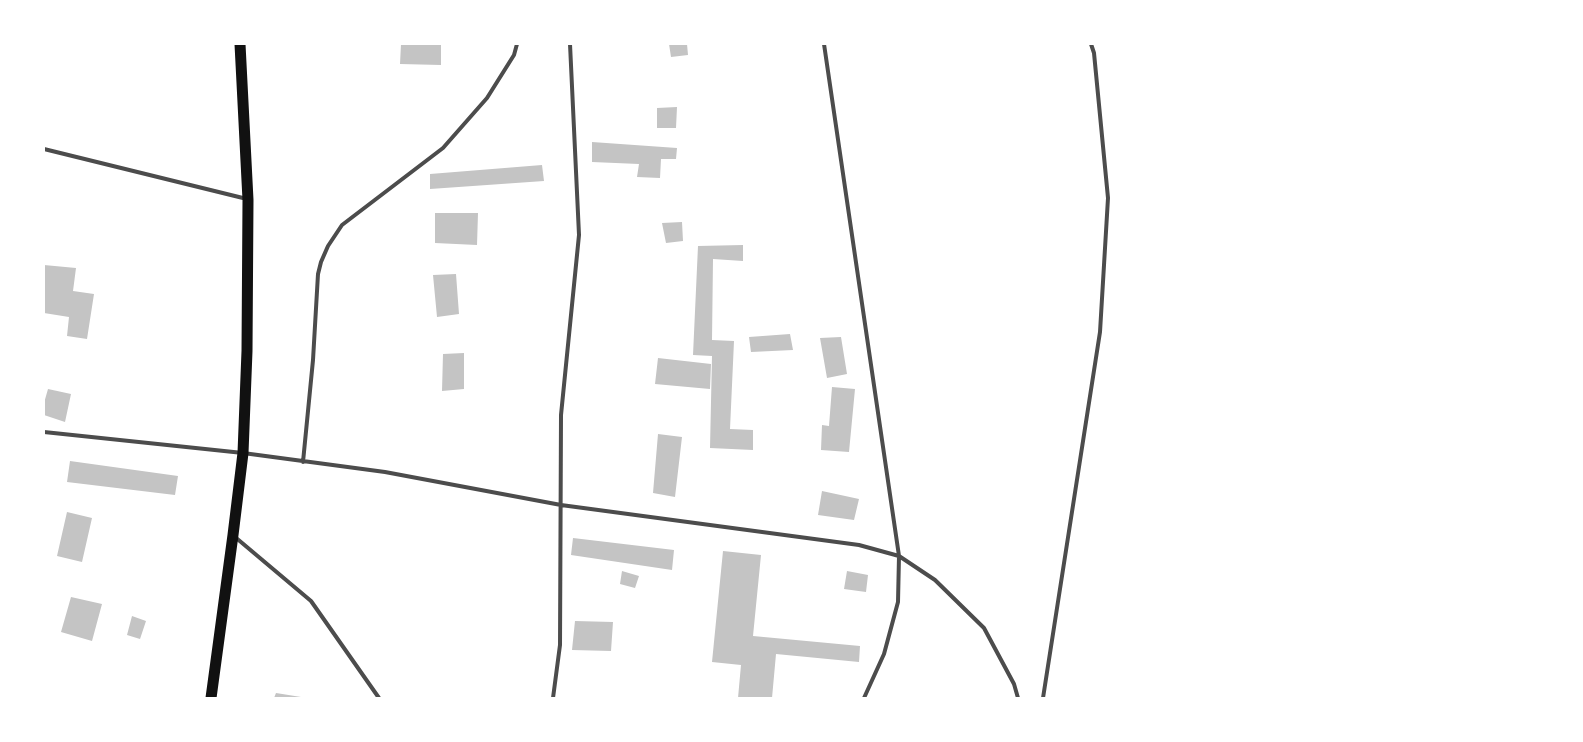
<!DOCTYPE html>
<style>
body{margin:0}
#map{position:relative;width:1583px;height:742px;overflow:hidden;background:#fff;font-family:"Alegreya Sans",sans-serif}
canvas{display:block}
.frame{position:absolute;inset:0;border:45px solid #fff;pointer-events:none}
</style>
<div id="map">
<canvas width="1583" height="742"></canvas>
<div class="frame"></div>
</div>
<script>
const g = document.querySelector('canvas').getContext('2d');
g.lineJoin = 'round';
function fillPath(path, color) { g.fillStyle = color; g.fill(path, 'evenodd'); }
const poly = rows => new Path2D(rows.map(r => 'M' + r).join(''));
function strokePath(path, color, width, dash) { g.strokeStyle = color; g.lineWidth = width; g.lineCap = dash ? 'butt' : 'round'; g.setLineDash(dash || []); g.stroke(path); }
fillPath(poly([
 [401,44,441,44,441,65,400,64],
 [669,44,687,44,688,55,671,57],
 [677,107,676,128,657,128,657,108],
 [592,142,677,148,676,159,661,159,660,178,637,177,639,164,592,162],
 [542,165,544,181,430,189,430,174],
 [435,213,478,213,477,245,435,243],
 [682,222,683,241,666,243,662,223],
 [743,245,743,261,713,259,712,340,734,341,730,429,753,430,753,450,710,448,712,356,693,355,698,246],
 [44,265,76,268,73,291,94,294,87,339,67,336,69,317,44,313],
 [456,274,459,314,437,317,433,275],
 [790,334,793,350,751,352,749,337],
 [841,337,847,374,827,378,820,338],
 [464,353,464,389,442,391,443,354],
 [658,358,711,364,710,389,655,384],
 [832,387,855,389,849,452,821,450,822,425,829,426],
 [48,389,71,394,65,422,44,415,44,403],
 [658,434,682,437,675,497,653,493],
 [70,461,178,476,175,495,67,482],
 [822,491,859,499,854,520,818,515],
 [67,512,92,518,82,562,57,556],
 [573,538,674,550,672,570,571,555],
 [723,551,761,555,753,636,860,646,859,662,776,654,772,698,738,698,741,665,712,662],
 [622,571,639,576,635,588,620,584],
 [847,571,868,575,866,592,844,589],
 [71,597,102,604,92,641,61,632],
 [132,616,146,621,140,639,127,635],
 [575,621,613,622,611,651,572,650],
 [276,693,301,697,301,698,274,698]
]), '#c4c4c4');
strokePath(poly([
 [824,44,899,556,898,602,884,654,864,698],
 [44,149,247,199],
 [44,432,243,453,385,472,561,505,859,545,899,556,935,580,984,628,1014,684,1018,698],
 [303,462,313,360,318,274,321,262,328,246,342,225,443,148,487,98,514,55,517,44],
 [235,537,311,601,379,698],
 [553,698,560,645,561,415,579,235,570,44],
 [1043,698,1100,332,1108,198,1094,53,1091,44]
]), '#4c4c4c', 4);
strokePath(poly([
 [211,698,233,535,243,453,247,351,248,200,240,44]
]), '#111', 11);
</script>
